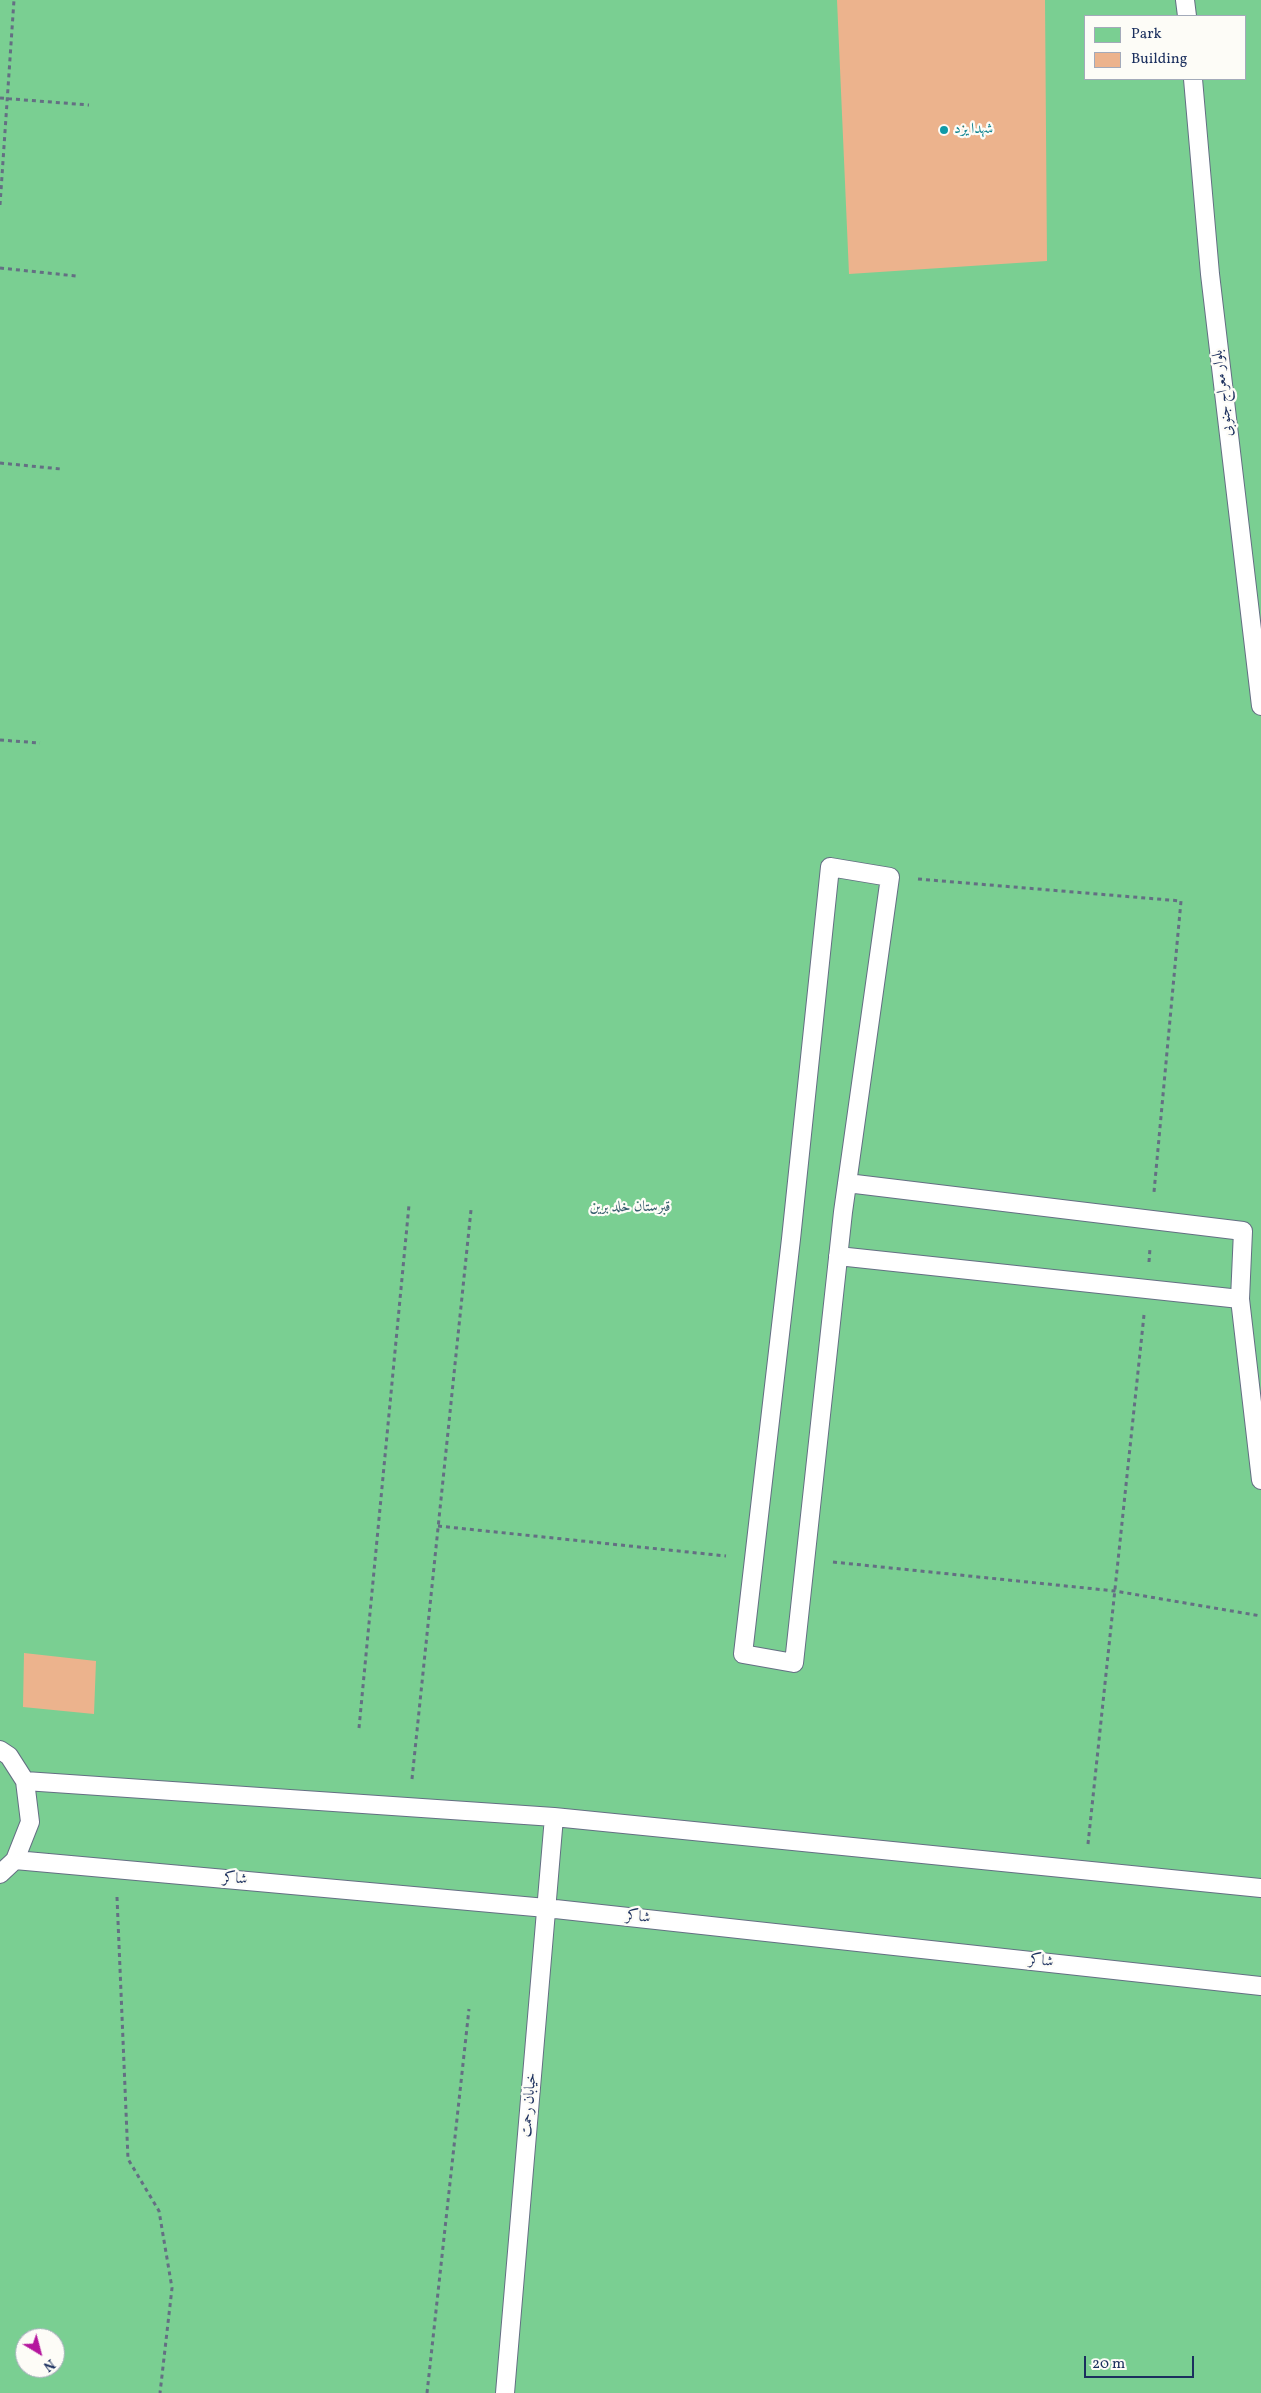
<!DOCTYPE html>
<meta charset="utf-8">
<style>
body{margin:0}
#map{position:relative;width:1261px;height:2393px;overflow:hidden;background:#ece6c9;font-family:Vollkorn,serif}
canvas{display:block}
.legend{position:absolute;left:1084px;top:15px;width:162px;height:65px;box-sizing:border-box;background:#fdfcf7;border:1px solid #a3aaba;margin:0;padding:6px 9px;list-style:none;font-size:15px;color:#1b2f5e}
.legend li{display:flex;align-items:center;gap:10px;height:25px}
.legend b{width:25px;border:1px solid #a3aaba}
.north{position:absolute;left:15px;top:2328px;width:50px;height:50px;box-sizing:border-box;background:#fdfcf7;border:1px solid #a3aaba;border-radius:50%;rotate:143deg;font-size:14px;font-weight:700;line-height:20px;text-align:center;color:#1b2f5e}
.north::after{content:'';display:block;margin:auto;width:18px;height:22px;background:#b5179e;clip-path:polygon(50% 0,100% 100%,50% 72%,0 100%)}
.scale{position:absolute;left:1084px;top:2356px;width:110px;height:22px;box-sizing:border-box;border:2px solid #1b2f5e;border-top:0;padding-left:6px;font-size:15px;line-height:18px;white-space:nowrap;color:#1b2f5e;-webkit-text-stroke:4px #fdfcf7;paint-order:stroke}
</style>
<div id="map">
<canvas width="1261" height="2393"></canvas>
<ul class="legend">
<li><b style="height:14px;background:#7acf92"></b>Park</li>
<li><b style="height:14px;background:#ecb38d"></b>Building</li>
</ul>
<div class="north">N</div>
<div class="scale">20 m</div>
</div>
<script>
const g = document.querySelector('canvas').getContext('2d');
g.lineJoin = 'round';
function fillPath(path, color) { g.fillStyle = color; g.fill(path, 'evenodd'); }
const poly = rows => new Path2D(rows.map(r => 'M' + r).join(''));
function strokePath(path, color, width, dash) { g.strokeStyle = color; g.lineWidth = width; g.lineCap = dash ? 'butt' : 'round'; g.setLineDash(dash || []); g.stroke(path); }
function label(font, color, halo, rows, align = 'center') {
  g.font = font + ' Vollkorn,Amiri,serif'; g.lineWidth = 4.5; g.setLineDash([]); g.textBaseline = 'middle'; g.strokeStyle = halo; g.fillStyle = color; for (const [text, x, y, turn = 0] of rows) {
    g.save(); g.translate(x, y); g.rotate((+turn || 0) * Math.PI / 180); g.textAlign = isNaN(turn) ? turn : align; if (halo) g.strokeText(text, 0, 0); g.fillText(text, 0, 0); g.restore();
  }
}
fillPath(poly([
 [0,0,1261,0,1261,2393,0,2393],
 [1085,16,1245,16,1245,79,1085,79],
 [25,2338,55,2338,55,2368,25,2368]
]), '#7acf92');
fillPath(poly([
 [837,0,1045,0,1047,261,849,274],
 [24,1653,96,1661,94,1714,23,1707]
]), '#ecb38d');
const lane = poly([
 [1185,0,1187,16],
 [1193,79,1210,274,1261,706],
 [830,867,890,877,843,1212,794,1663,743,1654,791,1239,830,867],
 [838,1256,1240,1299,1243,1231,847,1183],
 [1240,1299,1261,1480],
 [0,1750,9,1756,25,1781,30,1822,15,1860,0,1874],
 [25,1781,554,1817,1261,1888],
 [15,1860,546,1908,1261,1986],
 [505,2393,554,1817]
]);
strokePath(lane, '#646f83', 20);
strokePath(poly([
 [0,98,89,105],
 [0,205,14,0],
 [0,268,76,276],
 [0,463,61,469],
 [0,740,40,743],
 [918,879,1181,901,1154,1192],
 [1149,1262,1150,1248],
 [438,1526,726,1556],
 [833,1562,1115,1591,1261,1616],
 [359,1728,409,1205],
 [412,1779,471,1210],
 [1088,1844,1144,1315],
 [117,1897,128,2159,159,2211,172,2288,160,2393],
 [427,2393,469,2009]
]), '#646f83', 3, [4, 4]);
strokePath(lane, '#fff', 18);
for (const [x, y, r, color] of [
 [944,130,5,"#0f9aa8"]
]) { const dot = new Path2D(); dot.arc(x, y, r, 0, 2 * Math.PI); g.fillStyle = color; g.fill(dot); strokePath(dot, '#fdfcf7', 2); }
label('15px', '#0d838f', '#fdfcf7', [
 ["شهدا یزد",954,130]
], 'left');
label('15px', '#1b2f5e', '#fdfcf7', [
 ["بلوار معراج جنوبی",1224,393,-97],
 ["شاکر",235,1880,5],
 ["شاکر",638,1918,6],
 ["شاکر",1041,1962,6],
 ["خیابان رحمت",530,2105,-85]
]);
label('15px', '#385f6e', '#fdfcf7', [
 ["قبرستان خلد برین",630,1208]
]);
</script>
